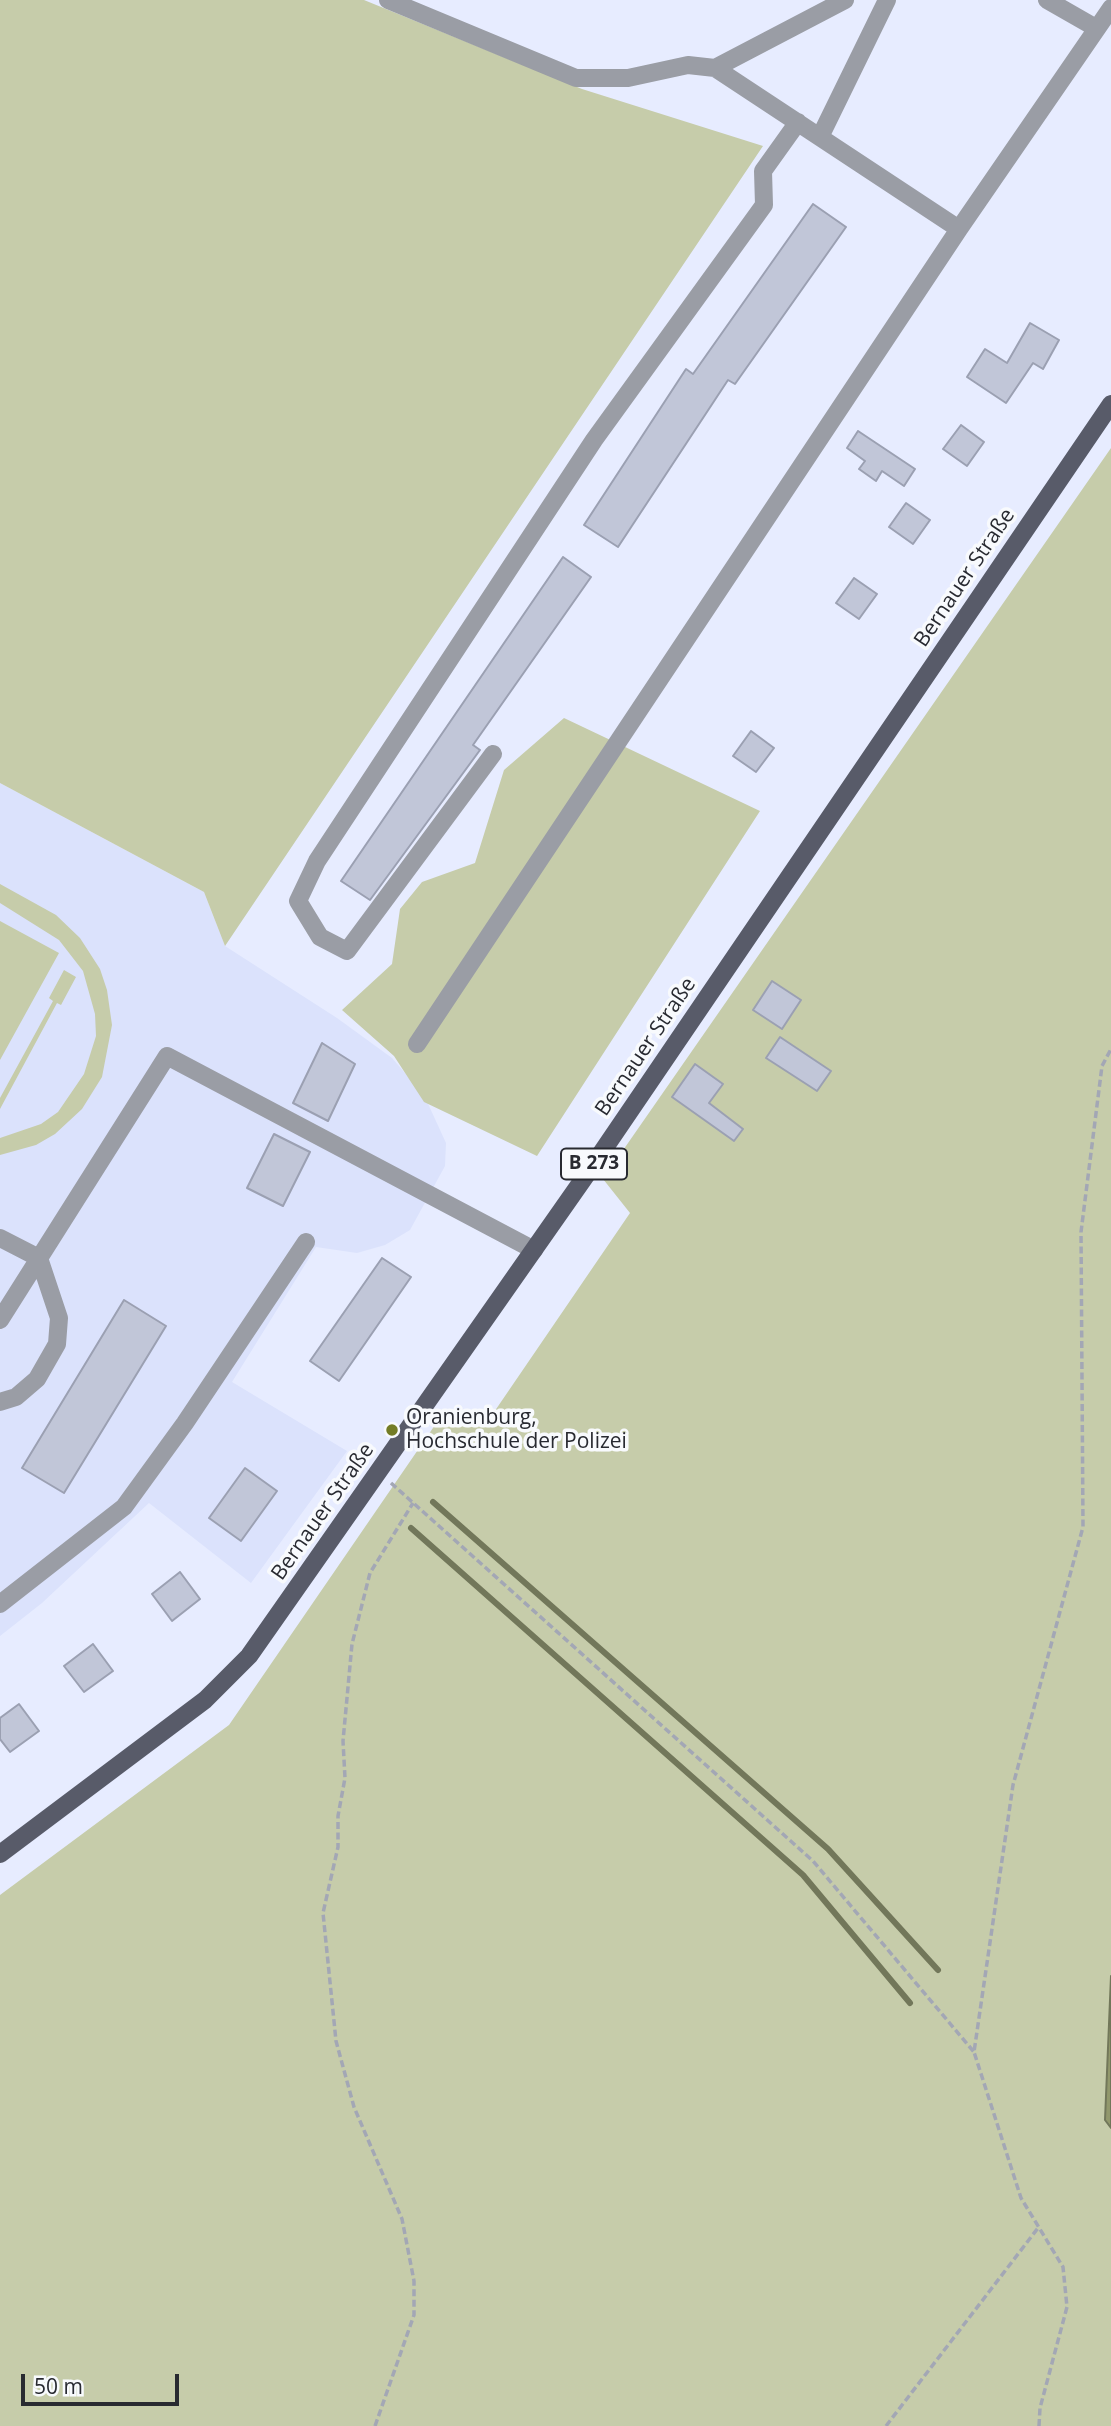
<!DOCTYPE html>
<meta charset="utf-8">
<style>
body{margin:0}
#map{position:relative;width:1111px;height:2426px;overflow:hidden;background:#e7ecff;font-family:"Open Sans",sans-serif}
canvas{display:block}
.scale{position:absolute;left:21px;top:2374px;width:158px;height:32px;box-sizing:border-box;border:4px solid #282a31;border-top:0;padding-left:9px;font-size:21px;line-height:24px;white-space:nowrap;color:#282a31;-webkit-text-stroke:5px #f8fafd;paint-order:stroke}
</style>
<div id="map">
<canvas width="1111" height="2426"></canvas>
<div class="scale">50 m</div>
</div>
<script>
const g = document.querySelector('canvas').getContext('2d');
g.lineJoin = 'round';
function fillPath(path, color) { g.fillStyle = color; g.fill(path, 'evenodd'); }
const poly = rows => new Path2D(rows.map(r => 'M' + r).join(''));
function strokePath(path, color, width, dash) { g.strokeStyle = color; g.lineWidth = width; g.lineCap = dash ? 'butt' : 'round'; g.setLineDash(dash || []); g.stroke(path); }
function label(font, color, halo, rows, align = 'center') {
  g.font = font + ' "Open Sans",sans-serif'; g.lineWidth = 7; g.setLineDash([]); g.textBaseline = 'middle'; g.strokeStyle = halo; g.fillStyle = color; for (const [text, x, y, turn = 0] of rows) {
    g.save(); g.translate(x, y); g.rotate((+turn || 0) * Math.PI / 180); g.textAlign = isNaN(turn) ? turn : align; if (halo) g.strokeText(text, 0, 0); g.fillText(text, 0, 0); g.restore();
  }
}
fillPath(poly([
 [0,783,204,892,225,946,337,1018,392,1058,424,1095,446,1143,445,1166,410,1230,385,1245,357,1253,316,1247,232,1382,347,1451,251,1583,149,1503,42,1603,0,1636]
]), '#dbe2fc');
fillPath(poly([
 [0,0,364,0,582,89,763,146,225,946,204,892,0,783],
 [1111,448,1111,1975,1105,2120,1111,2128,1111,2426,0,2426,0,1895,229,1725,446,1409,490,1418,630,1213,603,1179],
 [564,718,760,811,537,1156,424,1102,394,1056,342,1010,392,964,400,909,422,882,475,863,504,770],
 [0,884,56,915,80,938,100,969,107,990,112,1025,102,1077,82,1109,55,1134,36,1145,0,1155,0,1138,41,1124,58,1112,84,1074,96,1036,95,1014,83,971,59,940,0,903],
 [0,921,59,953,0,1060],
 [64,970,76,977,61,1005,57,1003,0,1109,0,1098,53,1001,49,998]
]), '#c6ccaa');
const water = poly([
 [1111,1976,1111,2128,1105,2120,1111,1976]
]);
fillPath(water, '#92986c');
strokePath(water, '#72775a', 2);
strokePath(poly([
 [433,1502,828,1849,938,1970],
 [411,1528,803,1875,910,2003]
]), '#72775a', 6);
const building = poly([
 [813,204,846,227,735,384,728,380,618,547,584,525,686,369,693,374,813,204],
 [1030,323,1059,340,1043,369,1033,363,1006,403,967,377,985,349,1007,363,1030,323],
 [961,425,984,442,967,466,943,449,961,425],
 [858,431,915,469,904,486,882,471,876,481,859,469,865,461,847,448,858,431],
 [906,503,930,520,913,544,889,527,906,503],
 [563,557,591,577,473,745,480,750,370,900,341,881,563,557],
 [854,578,877,594,859,619,836,603,854,578],
 [751,731,774,748,756,772,733,756,751,731],
 [772,981,801,1000,782,1029,753,1010,772,981],
 [780,1037,831,1071,817,1091,766,1058,780,1037],
 [322,1043,355,1064,328,1121,293,1103,322,1043],
 [695,1064,723,1084,709,1103,743,1129,734,1141,672,1097,695,1064],
 [274,1134,310,1152,283,1206,247,1188,274,1134],
 [382,1258,411,1277,339,1381,310,1361,382,1258],
 [124,1300,166,1326,64,1493,22,1468,124,1300],
 [245,1468,277,1491,241,1541,209,1518,245,1468],
 [180,1572,200,1599,172,1621,152,1594,180,1572],
 [93,1644,113,1671,84,1692,64,1666,93,1644],
 [19,1704,39,1731,10,1752,0,1739,0,1718,19,1704]
]);
fillPath(building, '#c1c6d8');
strokePath(building, '#9ba0b2', 2);
strokePath(poly([
 [391,1483,813,1861,974,2052],
 [375,2426,414,2315,414,2281,402,2219,354,2107,336,2041,323,1913,338,1847,338,1816,345,1778,343,1741,352,1644,370,1573,413,1503],
 [886,2426,1038,2228],
 [1039,2426,1040,2408,1067,2307,1063,2267,1021,2198,974,2052,1013,1785,1083,1527,1081,1232,1102,1066,1111,1049]
]), '#a3a7b5', 3.5, [7, 3.5]);
strokePath(poly([
 [388,0,576,78,628,78,688,65,715,68,959,229],
 [1047,0,1096,28],
 [715,68,845,0],
 [820,137,887,0],
 [493,754,347,951,320,937,298,901,317,861,594,440,764,205,763,171,798,122],
 [417,1044,959,229,1111,8],
 [0,1238,39,1258,59,1318,57,1344,37,1379,16,1397,0,1402],
 [0,1320,167,1056,534,1250],
 [0,1604,124,1507,185,1423,306,1242]
]), '#9a9da5', 18);
strokePath(poly([
 [0,1854,205,1700,249,1656,589,1171,1111,404]
]), '#585b69', 18);
for (const [x, y, r, color] of [
 [392,1430,7,"#737c26"]
]) { const dot = new Path2D(); dot.arc(x, y, r, 0, 2 * Math.PI); g.fillStyle = color; g.fill(dot); strokePath(dot, '#f8fafd', 2.5); }
for (const [x, y, w] of [
 [594,1164,66]
]) { const box = new Path2D(); box.roundRect(x - w / 2, y - 15.5, w, 31, 5); g.fillStyle = '#f8fafd'; g.fill(box); strokePath(box, '#282a31', 2); }
label('bold 19px', '#282a31', null, [
 ["B 273",594,1164]
]);
label('21px', '#282a31', '#f8fafd', [
 ["Bernauer Straße",965,578,-56],
 ["Bernauer Straße",646,1047,-56],
 ["Bernauer Straße",323,1512,-55]
]);
label('21px', '#282a31', '#f8fafd', [
 ["Oranienburg,",406,1418],
 ["Hochschule der Polizei",406,1442]
], 'left');
</script>
